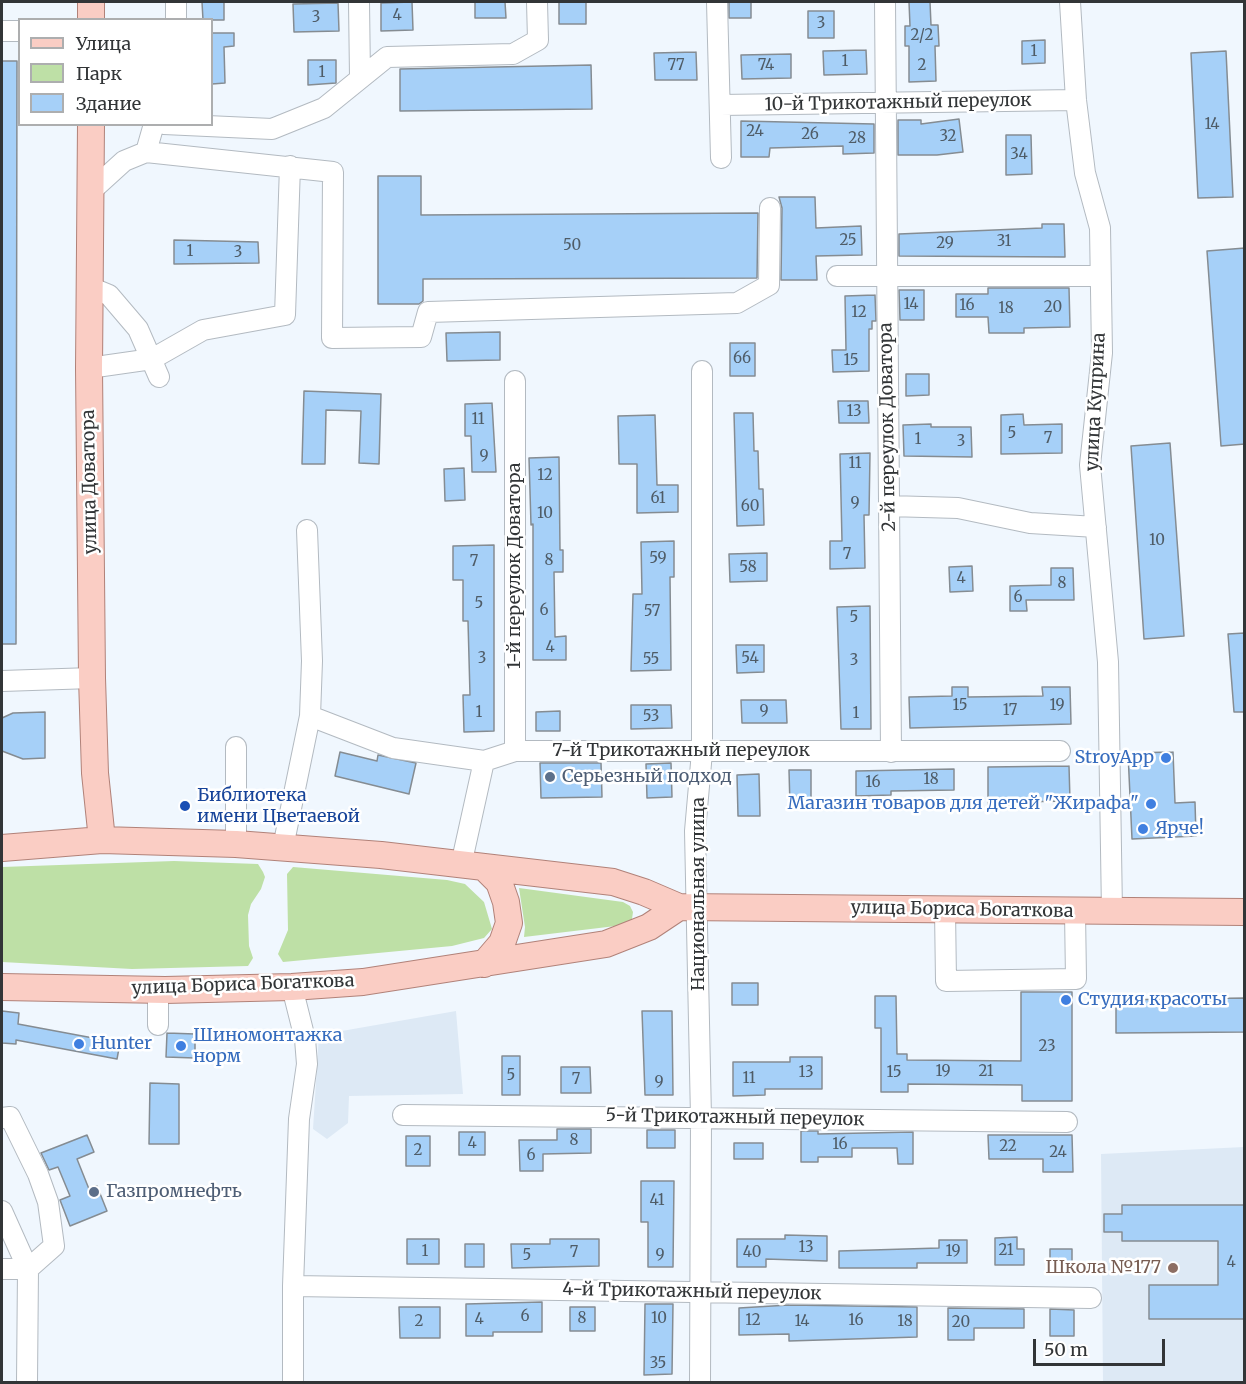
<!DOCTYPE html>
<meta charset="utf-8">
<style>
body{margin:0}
#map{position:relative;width:1246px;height:1384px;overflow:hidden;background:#f0f7fe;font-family:Merriweather,serif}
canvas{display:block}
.frame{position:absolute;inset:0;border:3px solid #323537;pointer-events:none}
.legend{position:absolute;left:18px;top:18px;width:195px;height:108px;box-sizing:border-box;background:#fff;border:2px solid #adaeaf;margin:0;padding:8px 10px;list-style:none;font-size:18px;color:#323537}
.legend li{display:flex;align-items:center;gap:12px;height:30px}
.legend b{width:30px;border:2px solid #adaeaf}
.scale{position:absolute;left:1033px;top:1339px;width:132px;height:27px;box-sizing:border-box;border:3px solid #323537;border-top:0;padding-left:8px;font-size:18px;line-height:21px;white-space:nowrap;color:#323537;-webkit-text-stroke:4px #fff;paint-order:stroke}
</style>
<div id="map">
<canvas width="1246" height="1384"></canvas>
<div class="frame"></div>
<ul class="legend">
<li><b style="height:8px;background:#facdc4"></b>Улица</li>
<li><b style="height:16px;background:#bee0a6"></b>Парк</li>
<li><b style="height:16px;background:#a6d0f8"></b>Здание</li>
</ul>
<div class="scale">50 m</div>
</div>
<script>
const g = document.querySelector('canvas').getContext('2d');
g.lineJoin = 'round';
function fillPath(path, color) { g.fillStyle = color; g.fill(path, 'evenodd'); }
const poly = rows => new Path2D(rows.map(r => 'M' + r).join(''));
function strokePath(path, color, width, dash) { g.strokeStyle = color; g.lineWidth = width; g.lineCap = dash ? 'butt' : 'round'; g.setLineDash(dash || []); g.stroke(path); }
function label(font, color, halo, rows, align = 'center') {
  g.font = font + ' Merriweather,serif'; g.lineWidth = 5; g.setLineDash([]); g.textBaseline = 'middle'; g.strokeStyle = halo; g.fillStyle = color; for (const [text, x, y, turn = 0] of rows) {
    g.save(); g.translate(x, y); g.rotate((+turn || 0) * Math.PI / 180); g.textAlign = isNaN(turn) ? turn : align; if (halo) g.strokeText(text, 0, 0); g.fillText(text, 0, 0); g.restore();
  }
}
fillPath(poly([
 [456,1011,463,1094,349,1096,348,1123,327,1139,313,1129,319,1035],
 [1244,1147,1244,1382,1103,1382,1101,1154]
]), '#dde9f5');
fillPath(poly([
 [174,861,258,864,263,872,265,877,261,889,251,904,248,915,249,946,253,958,248,966,132,969,2,962,2,867],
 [293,867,447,880,465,884,484,902,492,929,484,938,452,946,283,962,278,954,288,930,287,874],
 [519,888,623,902,630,906,633,912,632,919,624,925,524,937,525,927]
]), '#bee0a6');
const building = poly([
 [202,2,224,2,224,20,203,20,202,2],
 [412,2,413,30,381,31,381,3,412,2],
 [475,2,505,2,506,18,475,18,475,2],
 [559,2,586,2,586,24,559,24,559,2],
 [729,2,751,2,751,18,729,18,729,2],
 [909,2,930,2,931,25,938,25,939,46,935,46,936,81,909,82,909,46,905,46,905,26,910,26,909,2],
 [338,3,339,31,294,32,293,4,338,3],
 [808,11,834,11,834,38,808,38,808,11],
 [212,33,234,33,234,46,224,47,225,83,212,84,212,33],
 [1045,40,1045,63,1022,64,1022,41,1045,40],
 [866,50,867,74,824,75,823,51,866,50],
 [1226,51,1233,197,1198,198,1191,53,1226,51],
 [696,52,697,80,655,80,654,53,696,52],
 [791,54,791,78,742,79,741,55,791,54],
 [308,60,336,60,336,83,308,85,308,60],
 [2,61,17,61,16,644,2,644,2,61],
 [591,65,592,109,400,111,400,69,591,65],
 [959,119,963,152,937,155,898,155,898,120,921,120,921,124,959,119],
 [741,121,874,124,874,153,843,154,843,146,770,148,769,157,741,157,741,121],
 [1006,135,1031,135,1032,174,1006,175,1006,135],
 [378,176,421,176,421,215,758,213,757,278,423,279,423,301,419,304,378,304,378,176],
 [779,197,815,197,816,228,861,226,862,255,816,256,817,280,781,280,782,208,779,197],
 [1042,224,1064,224,1065,257,899,256,899,234,1042,228,1042,224],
 [174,240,258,242,259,263,174,264,174,240],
 [1245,248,1245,444,1221,446,1207,251,1245,248],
 [988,288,1069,288,1070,327,1024,328,1024,333,989,333,988,317,956,317,956,294,988,294,988,288],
 [899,290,924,290,924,320,900,320,899,290],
 [875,295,876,321,872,321,872,329,869,329,869,371,833,372,832,350,846,350,845,296,875,295],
 [500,332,500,360,447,361,446,333,500,332],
 [730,343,755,343,755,376,730,376,730,343],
 [906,374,929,374,929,395,906,396,906,374],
 [304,391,381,394,379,464,359,463,361,411,326,410,325,464,302,464,304,391],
 [838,401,868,401,869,423,839,423,838,401],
 [492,403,496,472,472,472,471,436,465,436,465,404,492,403],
 [734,413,753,413,754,451,758,451,759,489,763,489,764,525,737,526,734,413],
 [1023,414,1024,425,1062,424,1062,453,1001,454,1001,415,1023,414],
 [655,415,657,485,678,485,678,512,637,513,637,464,619,464,618,416,655,415],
 [931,424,931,427,971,427,972,457,904,456,903,425,931,424],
 [1170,443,1184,636,1144,639,1131,446,1170,443],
 [870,453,869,515,864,515,865,568,830,569,830,541,842,541,840,454,870,453],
 [559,457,560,550,563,550,563,572,554,572,555,637,566,636,566,660,533,660,533,524,531,525,529,458,559,457],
 [464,468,465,500,445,501,444,469,464,468],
 [674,541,674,577,670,577,671,670,631,671,633,594,642,594,641,542,674,541],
 [494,545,494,731,464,732,463,695,470,695,468,621,463,621,463,580,453,580,453,546,494,545],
 [767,553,767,581,730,582,729,554,767,553],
 [972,566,973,591,950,592,949,567,972,566],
 [1051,568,1073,568,1074,600,1026,600,1027,611,1010,611,1010,586,1051,585,1051,568],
 [870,606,871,729,841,729,837,607,870,606],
 [1245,633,1245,712,1234,712,1228,634,1245,633],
 [736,645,764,645,764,672,737,673,736,645],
 [952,687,968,687,968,697,1043,696,1042,687,1070,687,1071,724,910,728,909,697,952,696,952,687],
 [741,700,786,700,787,723,742,723,741,700],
 [631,705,671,705,672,728,631,729,631,705],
 [560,711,560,731,536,731,536,712,560,711],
 [45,712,45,758,23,759,2,751,2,718,13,713,45,712],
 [340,752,377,761,378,755,416,763,409,794,335,776,340,752],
 [1173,752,1175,803,1195,802,1196,836,1132,839,1128,753,1173,752],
 [540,763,601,763,602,797,541,798,540,763],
 [671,763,672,797,647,798,646,764,671,763],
 [1069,766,1070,801,1012,802,1012,807,988,807,988,767,1069,766],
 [954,769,954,790,891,791,891,795,856,796,856,771,954,769],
 [789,770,811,770,811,805,790,806,789,770],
 [759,774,760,816,738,816,737,775,759,774],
 [732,983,758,983,758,1005,732,1005,732,983],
 [1021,992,1072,992,1072,1101,1022,1101,1022,1085,908,1084,908,1092,881,1092,881,1028,875,1028,875,996,896,996,897,1054,907,1054,907,1060,1021,1061,1021,992],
 [1245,998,1245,1032,1116,1033,1116,1000,1245,998],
 [2,1011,19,1013,18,1024,120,1043,117,1059,16,1040,16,1044,2,1043,2,1011],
 [642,1011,672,1011,673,1095,645,1095,642,1011],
 [167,1033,195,1034,195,1058,166,1057,167,1033],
 [502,1056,520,1056,520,1095,502,1095,502,1056],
 [790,1057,822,1057,822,1089,765,1089,765,1095,733,1096,733,1062,790,1062,790,1057],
 [561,1067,590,1067,591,1093,561,1093,561,1067],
 [150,1083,179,1084,179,1144,149,1144,150,1083],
 [557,1129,591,1129,591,1153,543,1154,543,1171,520,1171,519,1140,557,1140,557,1129],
 [647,1130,675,1130,675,1148,647,1148,647,1130],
 [801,1131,818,1131,818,1134,913,1132,913,1164,898,1164,897,1148,852,1148,852,1157,818,1157,818,1162,801,1162,801,1131],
 [459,1132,485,1132,485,1155,459,1155,459,1132],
 [87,1135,94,1152,77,1159,89,1189,97,1186,107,1211,70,1226,60,1200,70,1196,58,1167,49,1170,41,1153,87,1135],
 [988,1135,1072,1135,1073,1172,1043,1172,1043,1159,989,1159,988,1135],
 [406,1136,430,1136,430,1166,406,1166,406,1136],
 [734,1143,763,1143,763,1159,734,1159,734,1143],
 [641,1181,674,1181,673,1267,648,1267,648,1222,641,1222,641,1181],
 [1122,1205,1245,1205,1245,1319,1149,1319,1149,1285,1218,1285,1218,1241,1122,1241,1122,1232,1104,1232,1104,1214,1122,1214,1122,1205],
 [785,1235,827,1236,827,1261,766,1259,766,1267,737,1267,737,1239,785,1239,785,1235],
 [1017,1237,1017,1249,1024,1249,1024,1265,995,1265,995,1238,1017,1237],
 [407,1239,439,1239,439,1264,407,1264,407,1239],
 [550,1239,599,1239,599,1266,512,1268,511,1244,550,1244,550,1239],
 [939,1240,967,1240,967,1263,917,1263,917,1268,839,1268,839,1251,939,1248,939,1240],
 [465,1244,484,1244,484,1267,465,1267,465,1244],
 [1050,1249,1072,1249,1072,1268,1050,1268,1050,1249],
 [542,1302,542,1332,493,1332,493,1336,466,1336,466,1304,542,1302],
 [645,1304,673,1304,672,1374,644,1375,645,1304],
 [789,1305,917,1307,917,1337,789,1341,789,1334,739,1335,739,1308,789,1305],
 [399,1307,440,1307,440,1338,400,1338,399,1307],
 [570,1307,595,1307,595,1331,570,1331,570,1307],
 [948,1308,1024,1309,1024,1328,974,1328,974,1340,948,1340,948,1308],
 [1050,1309,1074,1310,1074,1336,1050,1336,1050,1309]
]);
fillPath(building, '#a6d0f8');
strokePath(building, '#858c92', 1.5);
const minor = poly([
 [176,2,176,20],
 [359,2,360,77],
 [717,2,721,158],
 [885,2,891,752],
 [1070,2,1076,100,1085,173,1100,228,1102,353,1090,465,1108,662,1112,912],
 [2,31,20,31],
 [720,105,1076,100],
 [164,124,272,129,324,108,387,57,513,54,538,40,537,2],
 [146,152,154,124],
 [91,191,124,161,146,152,333,172,332,338,421,337,428,312,737,303,769,285,770,208],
 [837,276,1100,276],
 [92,288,109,295,138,329,159,377],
 [89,368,152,359,203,330,285,315,290,166],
 [515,381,515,751],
 [889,506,958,508,1030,523,1096,527],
 [2,681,92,678],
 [310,716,393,748,484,761,515,751,1060,751],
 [236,747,236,844],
 [283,847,310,716,312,661,307,530],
 [461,865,484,761],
 [945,910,946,981,1076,979,1075,912],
 [292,987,305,1039,307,1064,299,1119,293,1286,293,1382],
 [158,1025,158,990],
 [403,1115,1067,1122],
 [2,1118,10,1117,38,1174,48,1202,54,1246,28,1269,27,1382],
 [2,1211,28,1269,2,1269],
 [293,1286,1091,1298],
 [700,1382,701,1118,695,831,702,752,702,371]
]);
const major = poly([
 [91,20,91,2],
 [91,124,89,368,92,678,95,773,102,840],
 [2,848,102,840,236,844,381,855,613,882,644,892,679,907,1244,912],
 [484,867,499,882,506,902,509,923,502,943,484,964],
 [2,987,165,990,292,987,363,982,606,944,649,927,679,907]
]);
strokePath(minor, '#b3bac1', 22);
strokePath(major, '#b18279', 28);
strokePath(minor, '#fff', 20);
strokePath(major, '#facdc4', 26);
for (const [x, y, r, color] of [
 [1166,758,6,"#3f7fe0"],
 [550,777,6,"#5c6f8a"],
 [1151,804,6,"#3f7fe0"],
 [185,806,6,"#1a4fb4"],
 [1143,829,6,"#3f7fe0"],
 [1066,1000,6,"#3f7fe0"],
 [79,1044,6,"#3f7fe0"],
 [181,1046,6,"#3f7fe0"],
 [94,1192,6,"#5c6f8a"],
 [1173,1268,6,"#8d6e63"]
]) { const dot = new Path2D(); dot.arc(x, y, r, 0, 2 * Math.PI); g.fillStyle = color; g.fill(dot); strokePath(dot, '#fff', 2); }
label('15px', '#4f5c67', null, [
 ["4",397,16],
 ["3",316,18],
 ["3",821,24],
 ["2/2",922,36],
 ["1",1034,52],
 ["1",845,62],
 ["77",676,66],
 ["74",766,66],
 ["2",922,66],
 ["1",322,73],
 ["14",1212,125],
 ["24",755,132],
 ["26",810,135],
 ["32",948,137],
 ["28",857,139],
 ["34",1019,155],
 ["25",848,241],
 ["31",1004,242],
 ["29",945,244],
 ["50",572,246],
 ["1",190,252],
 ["3",238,253],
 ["14",911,305],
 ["16",967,306],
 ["20",1053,308],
 ["18",1006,309],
 ["12",859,313],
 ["66",742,359],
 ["15",851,361],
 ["13",854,412],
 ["11",478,420],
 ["5",1012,434],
 ["7",1048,439],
 ["1",918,440],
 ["3",961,442],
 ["9",484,457],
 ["11",855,464],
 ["12",545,476],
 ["61",658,499],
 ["9",855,504],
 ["60",750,507],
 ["10",545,514],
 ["10",1157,541],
 ["7",847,555],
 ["59",658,559],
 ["8",549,561],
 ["7",474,562],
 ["58",748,568],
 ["4",961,579],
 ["8",1062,584],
 ["6",1018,598],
 ["5",479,604],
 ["6",544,611],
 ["57",652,612],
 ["5",854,618],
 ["4",550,648],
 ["3",482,659],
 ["54",750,659],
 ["55",651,660],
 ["3",854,661],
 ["15",960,706],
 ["19",1057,706],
 ["17",1010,711],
 ["9",764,712],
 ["1",479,713],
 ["1",856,714],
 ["53",651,717],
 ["18",931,780],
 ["16",873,783],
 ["23",1047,1047],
 ["19",943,1072],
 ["21",986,1072],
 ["13",806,1073],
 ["15",894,1073],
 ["5",511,1076],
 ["11",749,1079],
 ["7",576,1080],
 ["9",659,1083],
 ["8",574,1141],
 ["4",472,1144],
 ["16",840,1145],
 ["22",1008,1147],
 ["2",418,1151],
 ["24",1058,1153],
 ["6",531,1156],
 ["41",657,1201],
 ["13",806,1248],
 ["21",1006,1251],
 ["1",425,1252],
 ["19",953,1252],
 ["7",574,1253],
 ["40",752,1253],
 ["5",527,1256],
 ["9",660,1256],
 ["4",1231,1263],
 ["6",525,1317],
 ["8",582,1319],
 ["10",659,1319],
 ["4",479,1320],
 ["12",753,1321],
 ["16",856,1321],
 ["2",419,1322],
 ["14",802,1322],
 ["18",905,1322],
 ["20",961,1323],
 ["35",658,1364]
]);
label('18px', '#323537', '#fff', [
 ["10-й Трикотажный переулок",898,103,-1],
 ["улица Куприна",1096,402,-87],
 ["2-й переулок Доватора",888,427,-91],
 ["улица Доватора",90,482,-91],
 ["1-й переулок Доватора",515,566,-90],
 ["7-й Трикотажный переулок",681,751],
 ["Национальная улица",699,894,-90],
 ["улица Бориса Богаткова",962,910,1],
 ["улица Бориса Богаткова",243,985,-2],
 ["5-й Трикотажный переулок",735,1118,1],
 ["4-й Трикотажный переулок",692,1292,1]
]);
label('18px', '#366cbe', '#fff', [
 ["StroyApp",1154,758,"right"],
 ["Магазин товаров для детей \"Жирафа\"",1139,804,"right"],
 ["Ярче!",1155,829],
 ["Студия красоты",1078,1000],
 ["Шиномонтажка",193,1036],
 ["норм",193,1057],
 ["Hunter",91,1044]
], 'left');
label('18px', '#4e5e75', '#fff', [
 ["Серьезный подход",562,777],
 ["Газпромнефть",106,1192]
], 'left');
label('18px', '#164399', '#fff', [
 ["Библиотека",197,796],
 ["имени Цветаевой",197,817]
], 'left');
label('18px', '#785e54', '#fff', [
 ["Школа №177",1161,1268]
], 'right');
</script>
